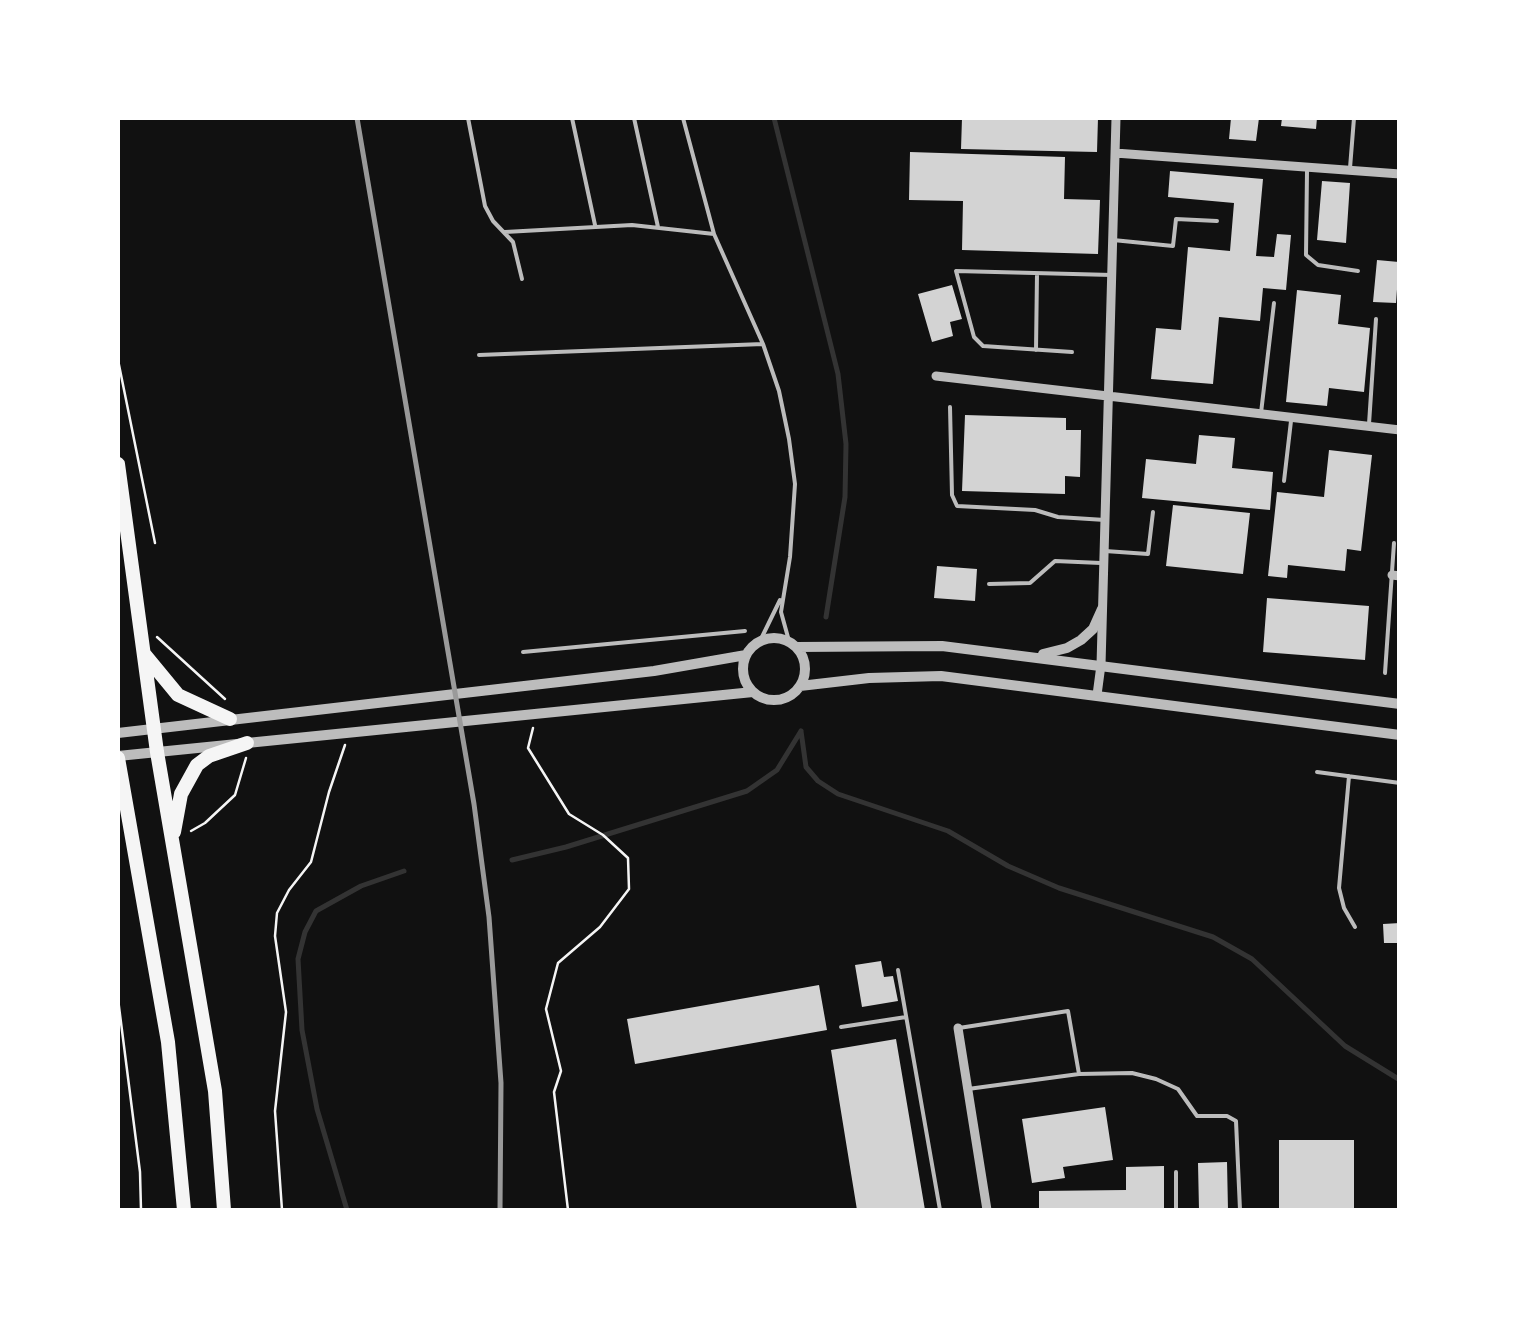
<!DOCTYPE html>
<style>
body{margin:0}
#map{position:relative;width:1517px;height:1328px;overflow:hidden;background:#111;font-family:Commissioner,sans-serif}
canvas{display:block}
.frame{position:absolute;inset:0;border:120px solid #fff;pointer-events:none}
</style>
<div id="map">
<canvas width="1517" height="1328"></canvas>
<div class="frame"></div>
</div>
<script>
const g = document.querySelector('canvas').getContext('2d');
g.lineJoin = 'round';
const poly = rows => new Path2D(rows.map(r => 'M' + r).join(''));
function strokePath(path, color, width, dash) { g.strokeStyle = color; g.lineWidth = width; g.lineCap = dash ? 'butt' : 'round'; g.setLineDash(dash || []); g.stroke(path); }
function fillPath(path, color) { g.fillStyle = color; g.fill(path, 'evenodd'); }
strokePath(poly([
 [774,118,838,374,846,444,845,497,826,617],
 [801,731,806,767,818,781,838,794,948,831,1008,866,1059,888,1213,937,1252,959,1345,1046,1400,1080],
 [512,860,566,847,747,791,777,770,801,731],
 [347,1210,317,1109,302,1030,298,959,305,932,316,911,361,886,404,871]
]), '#333', 5);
fillPath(poly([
 [962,118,1098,118,1097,152,961,149],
 [1231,118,1259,118,1256,141,1229,139],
 [1282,118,1317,118,1316,129,1281,126],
 [910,152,1065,157,1064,199,1100,200,1098,254,962,250,963,201,909,200],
 [1170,171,1263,179,1256,256,1274,257,1277,234,1291,235,1286,290,1263,288,1260,321,1219,317,1213,384,1151,379,1156,328,1181,330,1188,247,1230,251,1234,203,1168,197],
 [1322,181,1350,183,1346,243,1317,240],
 [1377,260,1399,262,1396,303,1373,302],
 [952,285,962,319,950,322,953,336,932,342,918,294],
 [1297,290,1341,295,1338,324,1370,328,1364,392,1329,388,1327,406,1286,402],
 [965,415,1066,418,1066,430,1081,430,1080,477,1065,476,1065,494,962,491],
 [1199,435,1235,438,1232,468,1273,472,1270,510,1142,498,1146,459,1196,464],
 [1329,450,1372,455,1361,551,1347,549,1345,571,1288,565,1287,578,1268,576,1277,492,1324,497],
 [1173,505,1250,513,1243,574,1166,566],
 [937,566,977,569,975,601,934,598],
 [1267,598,1369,606,1365,660,1263,652],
 [1400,923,1400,943,1384,943,1383,924],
 [881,961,884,977,893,976,898,1001,862,1007,855,965],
 [819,985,827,1030,635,1064,627,1019],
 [896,1039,925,1210,857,1210,831,1050],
 [1105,1107,1113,1160,1063,1167,1065,1178,1032,1183,1022,1119],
 [1279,1140,1354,1140,1354,1210,1279,1210],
 [1227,1162,1228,1210,1199,1210,1198,1163],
 [1164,1166,1164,1210,1039,1210,1039,1191,1126,1190,1126,1167]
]), '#d3d3d3');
strokePath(poly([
 [118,360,155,543],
 [157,637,225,699],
 [533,728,528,748,569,814,603,835,628,858,629,889,600,927,558,963,546,1009,561,1071,554,1092,568,1210],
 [191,831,205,823,235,795,246,758],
 [118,999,140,1172,141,1210],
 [282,1210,275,1111,286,1012,275,936,277,913,289,890,311,862,329,792,345,745]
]), '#f5f5f5', 2.5);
strokePath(poly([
 [468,118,485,206,493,221,513,242,522,279],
 [572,118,595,225],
 [634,118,658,227],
 [683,118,714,234,763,344,779,391,789,439,795,484,790,557,781,612,789,641],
 [1350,168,1354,118],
 [1307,171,1306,255,1318,265,1358,271],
 [505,232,632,225,714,234],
 [1113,240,1173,246,1176,219,1217,221],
 [1036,350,1037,274],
 [1072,352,983,346,974,337,956,271,1112,275],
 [479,355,763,344],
 [950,407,952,495,957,506,1035,510,1058,517,1105,520],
 [1261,413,1274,303],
 [1369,424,1376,319],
 [1284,481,1291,421],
 [1105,551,1148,554,1153,512],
 [989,584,1030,583,1055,561,1101,563],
 [760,641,780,600],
 [523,652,745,631],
 [1385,673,1394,543],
 [1317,772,1400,783],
 [1349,776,1339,888,1344,908,1355,927],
 [898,970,940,1210],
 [841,1027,906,1017],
 [959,1028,1068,1011,1079,1074,968,1089],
 [1079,1074,1132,1073,1156,1079,1178,1089,1197,1116,1227,1116,1236,1121,1240,1210],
 [1176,1172,1176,1210]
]), '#bcbcbc', 4);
strokePath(poly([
 [1115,153,1400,174],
 [936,376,1400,430],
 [1392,575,1400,576],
 [1097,695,1101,665,1116,118],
 [958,1028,987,1210]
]), '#bcbcbc', 9);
strokePath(poly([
 '743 669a31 31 0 1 1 62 0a31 31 0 1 1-62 0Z',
 [797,647,942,646,1400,704],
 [1043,654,1067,648,1081,640,1093,629,1102,609],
 [800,686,869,678,941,676,1400,735],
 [118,733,654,671,746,655],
 [118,756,753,692]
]), '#bcbcbc', 10);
strokePath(poly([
 [118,464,157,752,215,1091,224,1210],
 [145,655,178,695,230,719],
 [118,758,168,1042,184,1210],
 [174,832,181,794,197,765,209,756,247,743]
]), '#f5f5f5', 14);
strokePath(poly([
 [357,118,474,804,489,917,501,1083,500,1210]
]), '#9a9a9a', 5);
</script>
